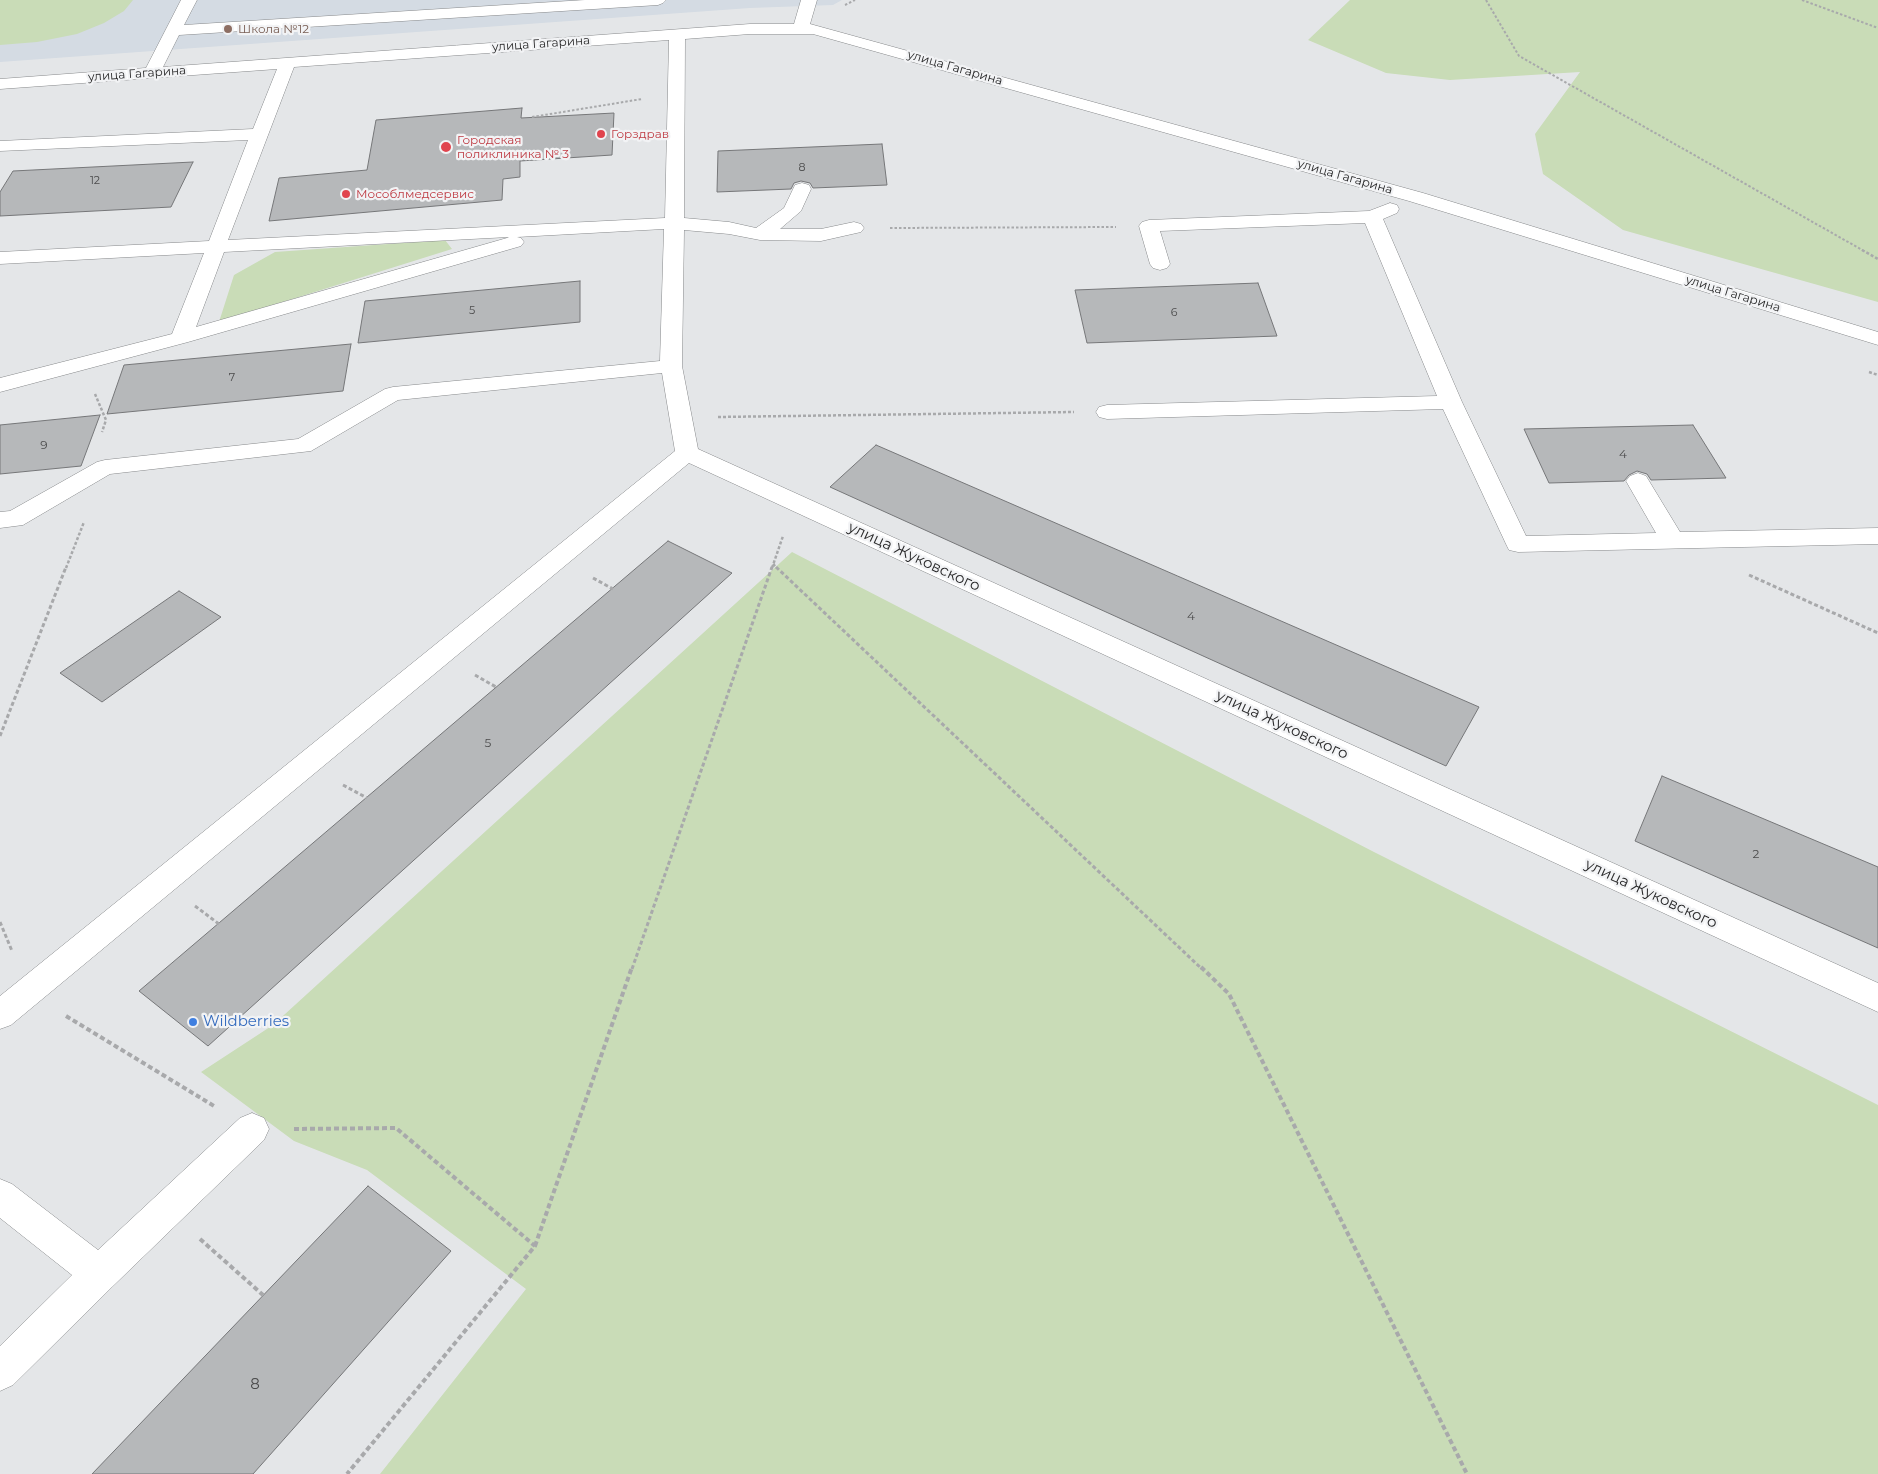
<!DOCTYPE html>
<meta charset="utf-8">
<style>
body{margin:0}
canvas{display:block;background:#e4e6e8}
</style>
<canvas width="1878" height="1474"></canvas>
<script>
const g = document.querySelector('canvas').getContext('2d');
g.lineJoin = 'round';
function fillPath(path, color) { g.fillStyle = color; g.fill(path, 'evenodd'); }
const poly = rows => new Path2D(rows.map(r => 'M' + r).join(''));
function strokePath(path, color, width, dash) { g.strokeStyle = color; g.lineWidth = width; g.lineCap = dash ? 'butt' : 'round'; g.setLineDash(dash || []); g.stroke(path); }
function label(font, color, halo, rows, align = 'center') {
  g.font = font + ' Montserrat,sans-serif'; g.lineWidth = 4.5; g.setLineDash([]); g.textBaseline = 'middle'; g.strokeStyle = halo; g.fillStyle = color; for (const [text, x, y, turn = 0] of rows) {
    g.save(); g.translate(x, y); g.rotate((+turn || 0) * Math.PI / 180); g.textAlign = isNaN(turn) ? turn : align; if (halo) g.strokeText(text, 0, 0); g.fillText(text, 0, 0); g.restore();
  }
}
fillPath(poly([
 [0,0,842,0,833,5,750,8,0,62]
]), '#d4dbe3');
fillPath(poly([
 [0,0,133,0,124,11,104,23,77,34,37,42,0,45],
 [1350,0,1878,0,1878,302,1623,230,1543,174,1535,134,1580,72,1450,80,1386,73,1308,40],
 [445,240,452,249,219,322,234,275,275,252],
 [792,552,1374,852,1878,1105,1878,1474,380,1474,526,1289,367,1170,294,1141,201,1072,273,1025]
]), '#c9dcb7');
const building = poly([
 [522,108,521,118,614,113,612,155,520,161,520,177,503,179,502,200,269,221,279,178,367,170,376,120,522,108],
 [882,144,887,185,813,188,810,183,801,181,794,183,791,189,717,192,718,151,882,144],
 [193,162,171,207,0,216,0,192,13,171,193,162],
 [580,281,580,322,358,343,365,301,580,281],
 [1258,283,1277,336,1087,343,1075,290,1258,283],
 [351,344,343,391,107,414,124,365,351,344],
 [100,415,81,466,0,474,0,425,100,415],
 [1693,425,1726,478,1651,480,1647,474,1637,471,1629,475,1624,481,1549,483,1524,429,1693,425],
 [876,445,1479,707,1446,766,830,487,876,445],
 [668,541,732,573,208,1046,139,991,668,541],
 [179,591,221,617,102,702,60,673,179,591],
 [1662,776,1878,867,1878,948,1635,841,1662,776],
 [368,1186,451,1251,253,1474,92,1474,368,1186]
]);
fillPath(building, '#b6b8ba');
strokePath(building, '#767779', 1);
const minor = poly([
 [181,0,197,0,184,25,585,0,666,0,663,3,658,5,179,35,163,67,750,24,794,24,801,0,817,0,810,24,1423,193,1878,332,1878,345,1409,201,813,34,750,34,685,39,684,218,729,222,756,228,784,208,795,185,802,183,809,185,811,189,801,211,780,229,821,229,854,222,861,224,864,228,861,232,821,241,760,240,729,234,684,230,682,366,698,449,1878,983,1878,1012,689,463,11,1025,0,1029,0,996,675,451,662,373,398,400,311,451,110,474,23,525,0,528,0,512,10,511,97,462,105,460,298,439,385,389,393,387,660,361,664,229,517,237,521,238,524,242,521,246,188,342,0,392,0,378,172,334,204,253,0,264,0,252,209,241,248,140,0,151,0,141,253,129,277,69,0,89,0,79,146,68,181,0],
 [669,40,665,218,228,240,294,67,669,40],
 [509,237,507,238,196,327,224,252,509,237],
 [1390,203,1397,205,1399,209,1397,213,1383,219,1462,402,1526,536,1656,533,1626,481,1630,476,1638,473,1646,476,1680,532,1878,528,1878,544,1518,552,1509,550,1506,544,1443,409,1107,419,1099,417,1096,412,1099,407,1107,405,1437,396,1365,223,1160,231,1170,264,1167,268,1160,270,1153,268,1150,264,1139,226,1142,222,1149,220,1369,211,1390,203],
 [252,1113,264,1118,269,1129,264,1140,112,1287,13,1385,0,1391,0,1346,72,1275,0,1218,0,1179,12,1184,98,1250,240,1118,252,1113]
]);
strokePath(minor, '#87898b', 1);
strokePath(poly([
 [1486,0,1519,56,1864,251],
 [1802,0,1878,28],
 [845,5,855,0],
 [532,117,642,99],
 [890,228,1116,227]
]), '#a8a9ab', 2, [2.5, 2]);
strokePath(poly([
 [1862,250,1878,259],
 [1869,372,1878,375],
 [95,394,106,420,102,432],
 [718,417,1074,412],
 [773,564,777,568],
 [66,568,84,522],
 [772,568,783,536]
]), '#a8a9ab', 2.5, [3, 2]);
strokePath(poly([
 [776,567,1202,969],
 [1749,575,1878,633],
 [593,578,613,589],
 [475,675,496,687],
 [0,736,66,567],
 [343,785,367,798],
 [195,906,219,924],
 [0,922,12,951],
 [632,969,772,567]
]), '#a8a9ab', 3, [4, 2.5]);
strokePath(poly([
 [1201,967,1229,994,1467,1474],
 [66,1016,214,1106],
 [294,1129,396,1128,535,1246,347,1474],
 [200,1239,263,1295],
 [535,1246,632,967]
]), '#a8a9ab', 4, [5, 3]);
fillPath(minor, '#fff');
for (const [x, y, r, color] of [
 [228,29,5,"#8d6e63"],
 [601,134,5,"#e0444e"],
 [446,147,6,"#e0444e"],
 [346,194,5,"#e0444e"],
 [193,1022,5,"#3f7fe0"]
]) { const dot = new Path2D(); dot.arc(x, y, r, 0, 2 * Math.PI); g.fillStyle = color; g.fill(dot); strokePath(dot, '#f2f3f5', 2); }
label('11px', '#4b4b4c', null, [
 ["8",802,168],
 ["12",95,181],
 ["5",472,311],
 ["6",1174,313],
 ["7",232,378]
]);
label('12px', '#785e54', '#f2f3f5', [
 ["Школа №12",238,29]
], 'left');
label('12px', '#272728', '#f2f3f5', [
 ["улица Гагарина",541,44,-4],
 ["улица Гагарина",955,68,16],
 ["улица Гагарина",137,74,-4],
 ["улица Гагарина",1345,177,16],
 ["улица Гагарина",1733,294,17]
]);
label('12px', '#be3a42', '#f2f3f5', [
 ["Горздрав",611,134],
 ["Городская",457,140],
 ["поликлиника № 3",457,154],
 ["Мособлмедсервис",356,194]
], 'left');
label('12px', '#4b4b4c', null, [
 ["9",44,445],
 ["4",1623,454],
 ["4",1191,616],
 ["5",488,743],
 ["2",1756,854]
]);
label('15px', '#272728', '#f2f3f5', [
 ["улица Жуковского",914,557,25],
 ["улица Жуковского",1282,725,25],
 ["улица Жуковского",1651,894,25]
]);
label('15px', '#366cbe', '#f2f3f5', [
 ["Wildberries",203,1022]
], 'left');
label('15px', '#4b4b4c', null, [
 ["8",255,1385]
]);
</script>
